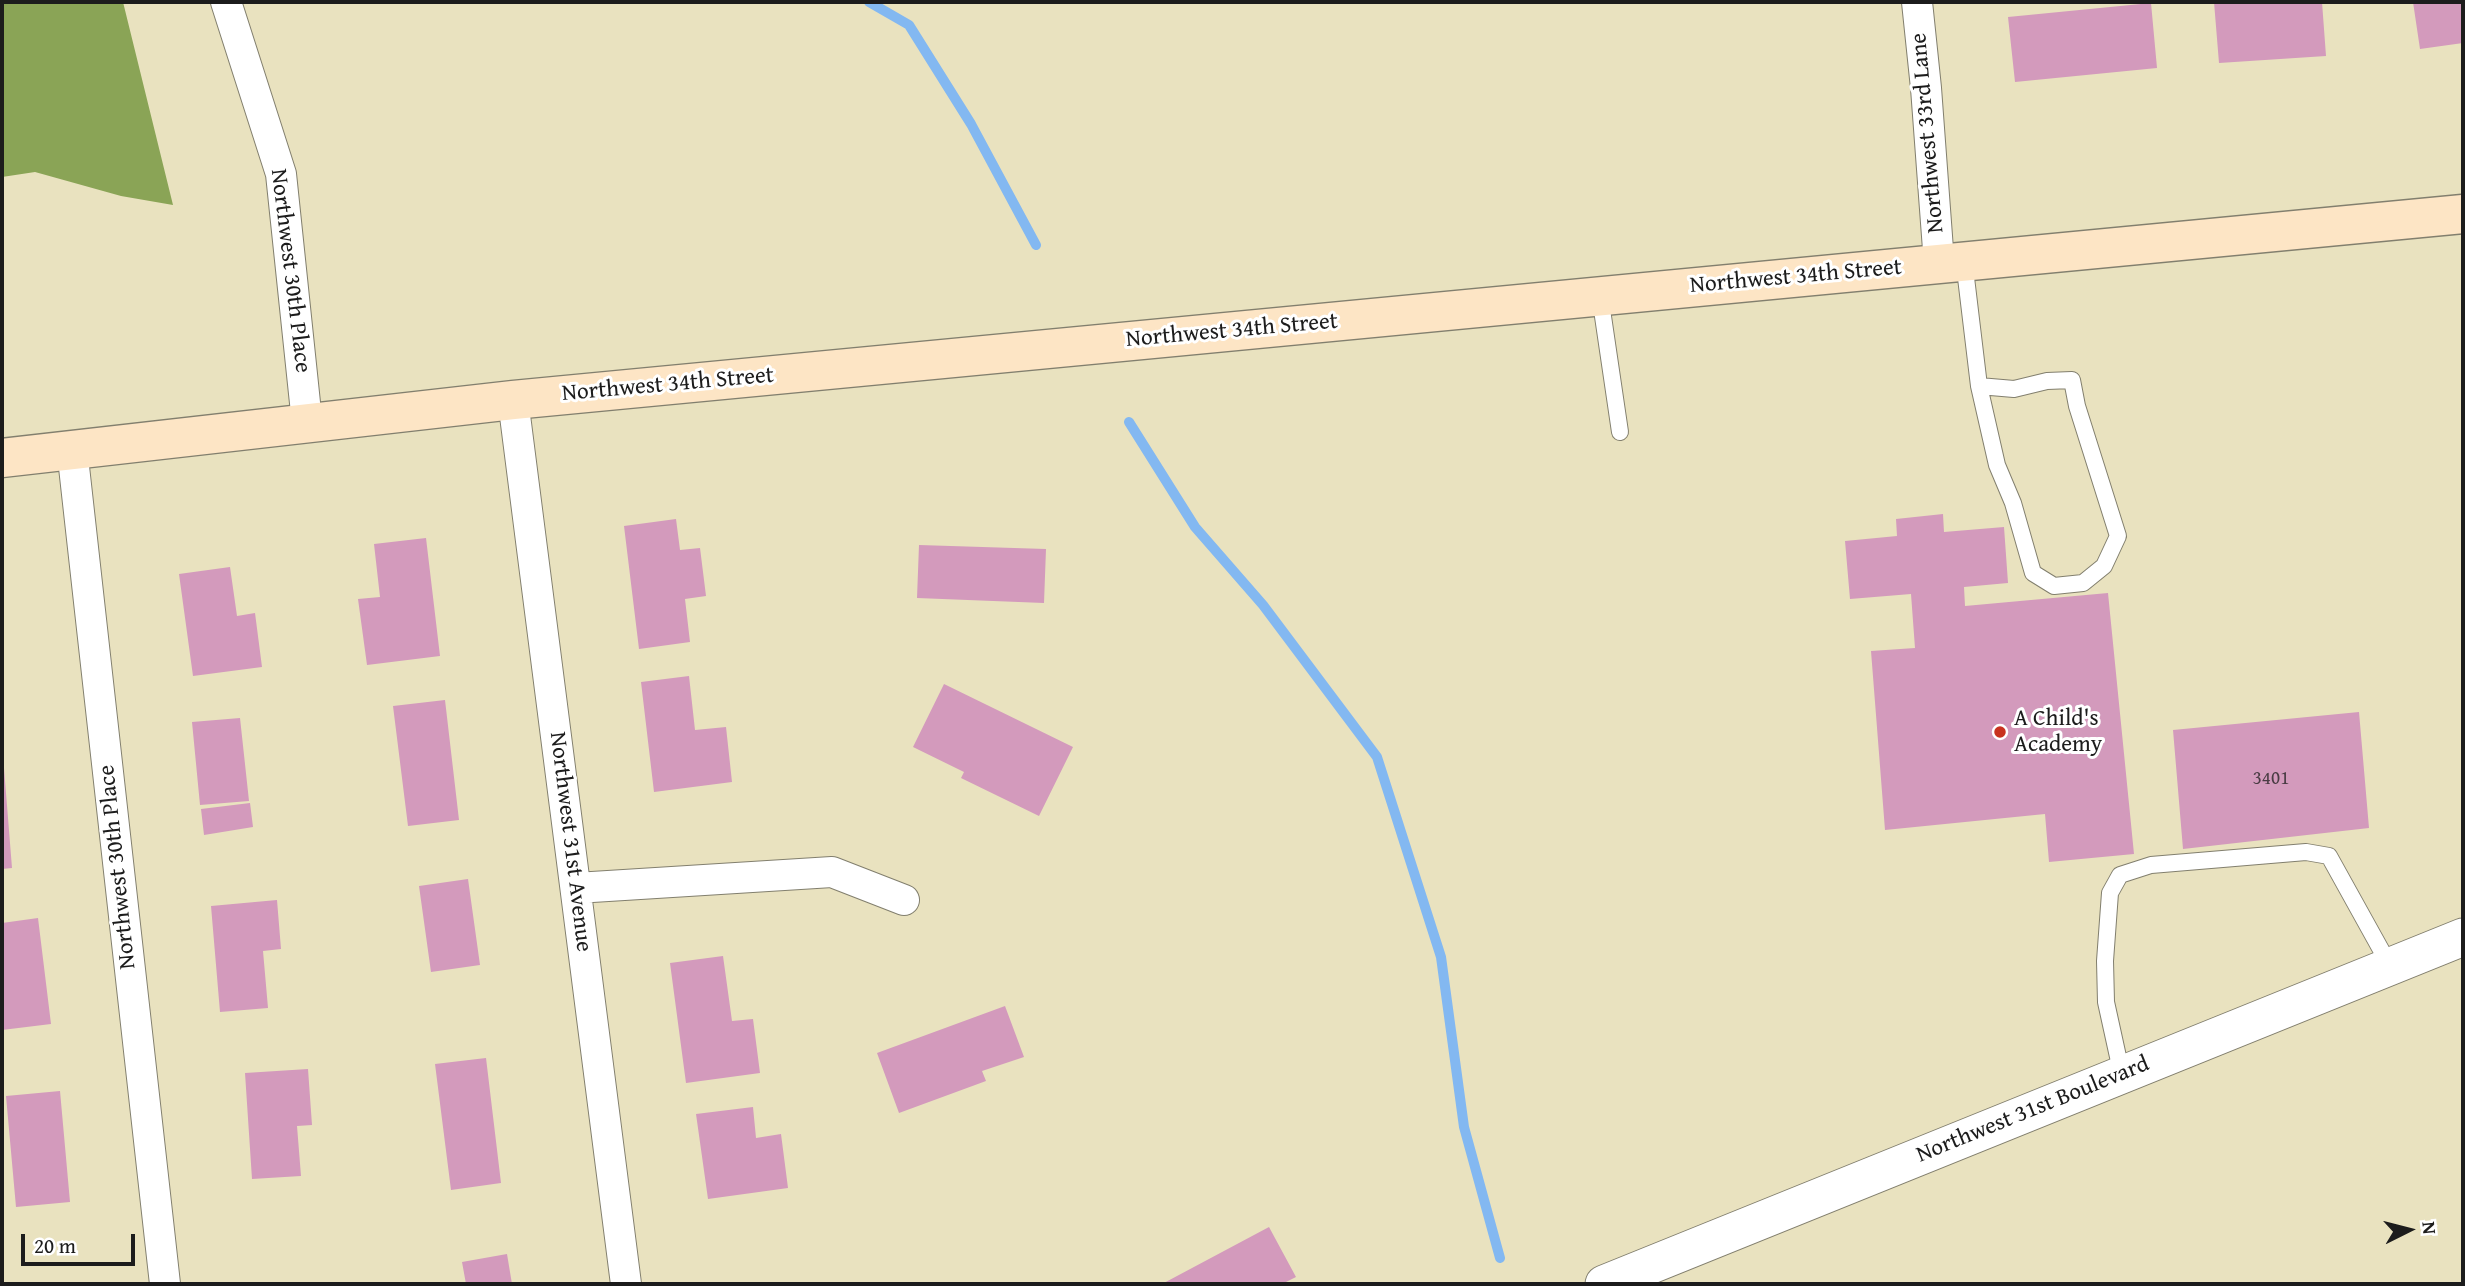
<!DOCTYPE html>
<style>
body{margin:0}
#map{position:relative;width:2465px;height:1286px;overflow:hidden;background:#e9e2bf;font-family:"Gentium Book Plus",serif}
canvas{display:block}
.frame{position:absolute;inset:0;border:4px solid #1c1c1c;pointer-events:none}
.north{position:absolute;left:2374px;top:1195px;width:70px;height:70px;-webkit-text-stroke:5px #fff;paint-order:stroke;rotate:84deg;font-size:19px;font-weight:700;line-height:28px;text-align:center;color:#1c1c1c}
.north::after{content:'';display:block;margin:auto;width:24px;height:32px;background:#1c1c1c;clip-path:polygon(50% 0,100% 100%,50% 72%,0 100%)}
.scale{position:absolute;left:21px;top:1234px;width:114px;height:32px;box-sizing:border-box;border:4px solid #1c1c1c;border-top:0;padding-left:9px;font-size:21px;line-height:24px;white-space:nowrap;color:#1c1c1c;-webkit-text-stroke:5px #fff;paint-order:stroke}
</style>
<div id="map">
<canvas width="2465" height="1286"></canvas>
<div class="frame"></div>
<div class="north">N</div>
<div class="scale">20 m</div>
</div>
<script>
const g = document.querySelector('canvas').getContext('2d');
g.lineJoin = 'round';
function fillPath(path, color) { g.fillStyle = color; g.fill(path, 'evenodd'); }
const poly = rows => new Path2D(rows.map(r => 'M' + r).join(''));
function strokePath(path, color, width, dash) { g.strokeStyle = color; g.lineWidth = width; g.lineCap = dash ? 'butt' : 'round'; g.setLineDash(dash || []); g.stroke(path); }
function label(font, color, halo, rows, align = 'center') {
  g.font = font + ' "Gentium Book Plus",serif'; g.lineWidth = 6; g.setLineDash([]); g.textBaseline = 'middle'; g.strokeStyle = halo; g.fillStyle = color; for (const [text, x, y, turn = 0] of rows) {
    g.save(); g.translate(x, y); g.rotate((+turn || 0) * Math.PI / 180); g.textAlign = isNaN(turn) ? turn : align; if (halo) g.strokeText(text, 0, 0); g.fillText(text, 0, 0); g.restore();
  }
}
fillPath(poly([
 [2,2,123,2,173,205,121,196,35,172,2,177]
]), '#8aa456');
strokePath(poly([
 [869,2,909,25,971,124,1036,245],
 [1129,422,1195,527,1263,605,1377,757,1441,957,1464,1127,1500,1258]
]), '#83b8f1', 10);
fillPath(poly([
 [2214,2,2322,2,2326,56,2219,63],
 [2413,2,2463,2,2463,43,2420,49],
 [2151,3,2157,68,2015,82,2008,17],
 [1943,514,1944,532,2004,527,2008,583,1964,587,1965,606,2108,593,2134,854,2049,862,2045,814,1885,830,1871,651,1915,648,1911,594,1850,599,1845,541,1897,536,1896,519],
 [676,519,680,550,700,548,706,596,685,599,690,642,639,649,624,526],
 [426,538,440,656,367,665,358,599,380,597,374,544],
 [919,545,1046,549,1044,603,917,598],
 [230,567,237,616,255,613,262,667,193,676,179,574],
 [689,676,695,730,726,727,732,782,654,792,641,682],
 [944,684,1073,747,1039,816,961,778,964,772,913,747],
 [445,700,459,820,408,826,393,706],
 [2359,712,2369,828,2183,849,2173,730],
 [240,718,249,801,200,805,192,722],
 [2,768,4,768,12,868,2,869],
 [250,803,253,827,204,835,201,809],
 [468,879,480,965,431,972,419,886],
 [277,900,281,949,263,951,268,1008,220,1012,211,906],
 [38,918,51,1024,2,1030,2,923],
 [723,956,732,1021,753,1019,760,1073,686,1083,670,963],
 [1005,1006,1024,1057,982,1071,986,1081,899,1113,877,1053],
 [486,1058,501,1183,451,1190,435,1064],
 [308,1069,312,1125,297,1126,301,1176,252,1179,245,1073],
 [60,1091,70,1202,16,1207,6,1096],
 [753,1107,756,1138,781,1134,788,1188,708,1199,696,1114],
 [1269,1227,1296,1277,1282,1284,1162,1284],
 [507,1254,512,1284,466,1284,462,1262]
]), '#d39abc');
const service = poly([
 [1964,261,1979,386,1997,465,2013,503,2033,573,2054,586,2083,583,2104,566,2118,536,2077,406,2072,380,2047,381,2014,389,1979,386],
 [1600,296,1620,432],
 [2122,1075,2106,1002,2105,961,2110,893,2120,875,2151,865,2306,852,2329,856,2390,966]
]);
const minor = poly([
 [226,2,281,174,307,422],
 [1917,2,1926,88,1939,263],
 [513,400,626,1284],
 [72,449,165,1284],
 [576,888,832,872,904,900]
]);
const tertiary = poly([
 [1604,1284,2463,937]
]);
const secondary = poly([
 [2,458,513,400,2463,214]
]);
strokePath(service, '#827f6e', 18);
strokePath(minor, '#827f6e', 32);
strokePath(tertiary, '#827f6e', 39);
strokePath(secondary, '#827f6e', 41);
strokePath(service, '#fff', 16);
strokePath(minor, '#fff', 30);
strokePath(tertiary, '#fff', 37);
strokePath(secondary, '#fde5c5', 38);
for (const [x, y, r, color] of [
 [2000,732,7,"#c8321e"]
]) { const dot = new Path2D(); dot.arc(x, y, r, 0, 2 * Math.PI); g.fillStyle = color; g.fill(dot); strokePath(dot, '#fff', 2.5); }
label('19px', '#4a3c44', null, [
 ["3401",2271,779]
]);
label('23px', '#1c1c1c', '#fff', [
 ["Northwest 33rd Lane",1928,133,-95],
 ["Northwest 30th Place",290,271,83],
 ["Northwest 34th Street",1796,277,-5],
 ["Northwest 34th Street",1232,331,-5],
 ["Northwest 34th Street",668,385,-5],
 ["Northwest 31st Avenue",570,842,83],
 ["Northwest 30th Place",118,867,-96],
 ["Northwest 31st Boulevard",2033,1110,-22]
]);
label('23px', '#1c1c1c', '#fff', [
 ["A Child's",2014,719],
 ["Academy",2014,745]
], 'left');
</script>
